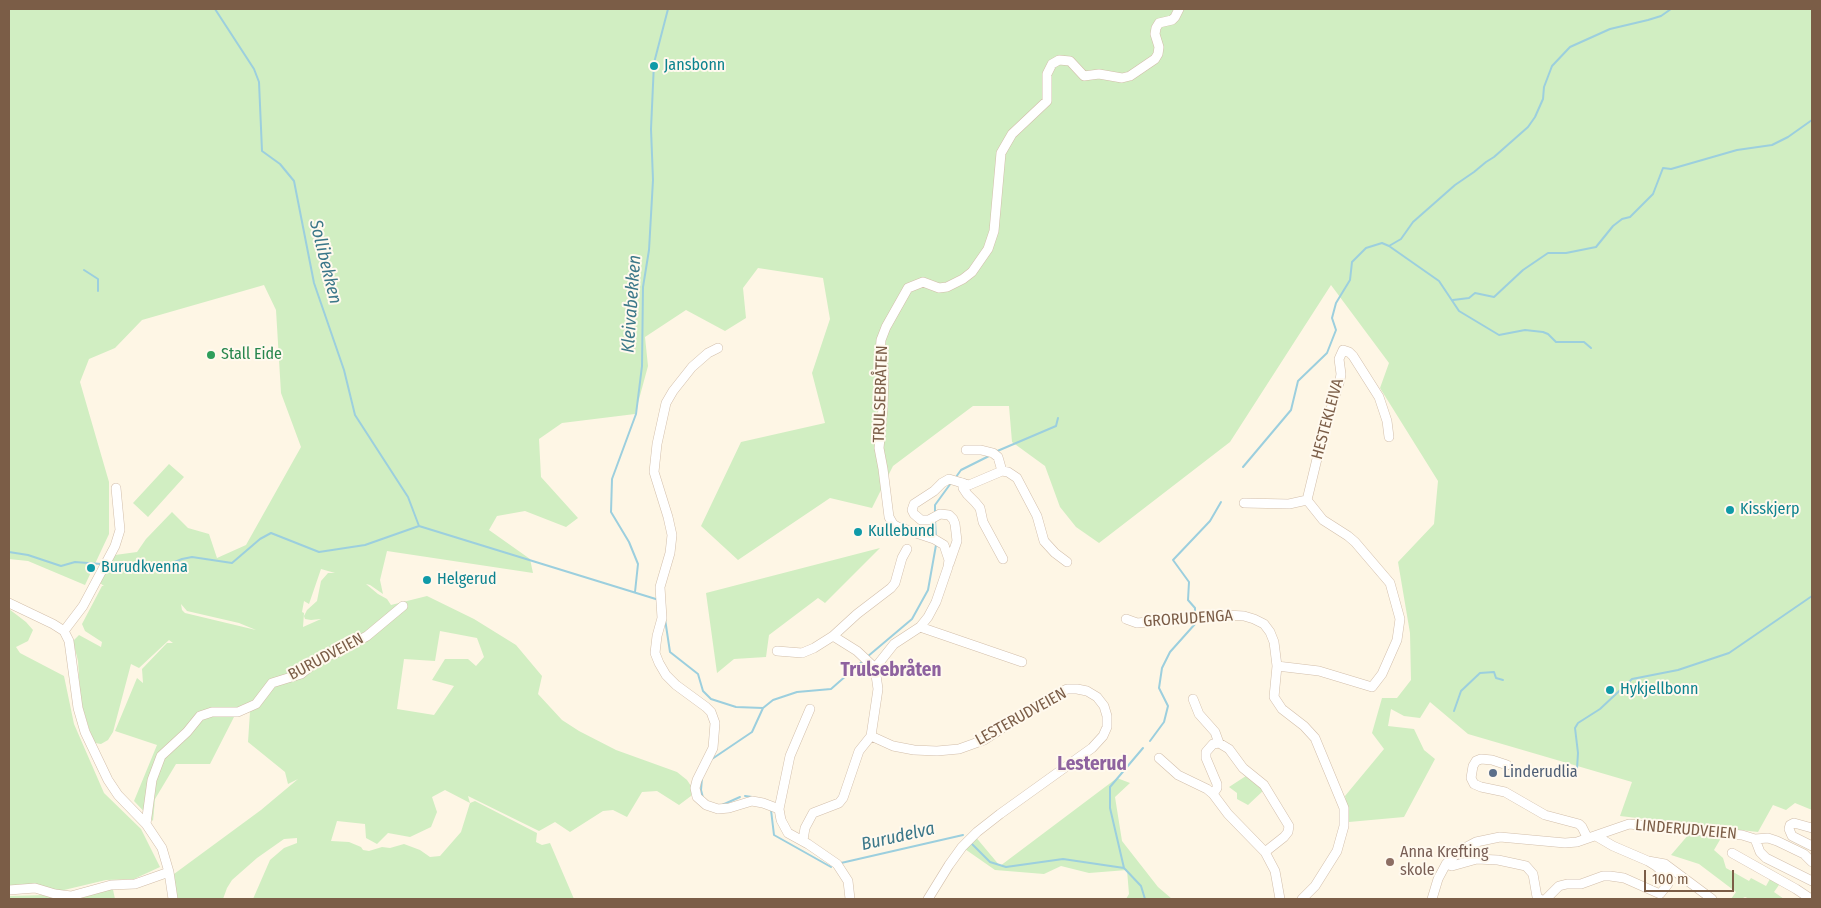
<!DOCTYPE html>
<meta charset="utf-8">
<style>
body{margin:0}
#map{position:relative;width:1821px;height:908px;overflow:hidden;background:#fef6e5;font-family:"Fira Sans Condensed",sans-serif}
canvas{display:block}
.frame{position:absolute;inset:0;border:10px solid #7b5d47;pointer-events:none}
.scale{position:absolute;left:1644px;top:870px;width:90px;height:22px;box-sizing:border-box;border:2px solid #7b5d47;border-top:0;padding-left:6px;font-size:15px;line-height:18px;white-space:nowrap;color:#7b5d47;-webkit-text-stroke:4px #fff9ee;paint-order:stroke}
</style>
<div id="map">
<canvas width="1821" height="908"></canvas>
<div class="frame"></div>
<div class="scale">100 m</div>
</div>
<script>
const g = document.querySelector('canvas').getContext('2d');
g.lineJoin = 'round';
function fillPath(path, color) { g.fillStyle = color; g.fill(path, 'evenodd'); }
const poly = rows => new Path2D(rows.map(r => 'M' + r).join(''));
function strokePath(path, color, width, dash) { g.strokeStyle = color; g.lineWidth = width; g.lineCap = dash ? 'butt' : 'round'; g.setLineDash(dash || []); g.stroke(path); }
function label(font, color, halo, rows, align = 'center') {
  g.font = font + ' "Fira Sans Condensed",sans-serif'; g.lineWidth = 4; g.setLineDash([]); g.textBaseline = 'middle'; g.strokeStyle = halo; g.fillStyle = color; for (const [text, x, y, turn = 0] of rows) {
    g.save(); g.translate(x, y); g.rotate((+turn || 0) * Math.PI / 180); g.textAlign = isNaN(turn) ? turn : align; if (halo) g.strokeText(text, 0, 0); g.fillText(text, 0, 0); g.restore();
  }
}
fillPath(poly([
 [9,9,1812,9,1812,810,1795,803,1786,810,1773,805,1758,832,1620,816,1632,782,1468,734,1430,702,1420,718,1404,716,1391,709,1388,726,1414,729,1424,750,1435,759,1404,817,1349,822,1345,796,1384,749,1372,733,1382,698,1397,698,1411,680,1410,633,1398,562,1434,524,1438,481,1380,388,1389,363,1331,285,1230,442,1099,543,1076,527,1060,507,1045,466,1012,442,1009,406,973,406,893,466,872,508,830,498,738,560,701,526,741,442,825,423,812,373,830,319,823,278,758,268,743,288,746,318,725,331,686,310,645,337,648,366,635,414,562,423,539,439,541,477,578,518,566,527,525,511,497,516,489,530,530,559,533,573,387,551,380,580,383,594,370,585,366,584,378,594,387,599,391,605,427,596,474,619,516,645,542,676,538,694,562,720,579,731,616,750,677,772,687,780,693,789,691,796,679,805,657,791,642,792,627,817,613,810,603,811,570,832,555,822,539,831,468,796,470,803,475,801,537,833,536,842,542,845,550,843,574,899,253,899,270,860,284,848,297,843,297,838,284,839,257,858,232,880,227,888,223,899,177,899,174,874,261,810,298,779,288,784,285,772,248,742,250,712,234,717,210,764,176,764,155,799,153,821,134,801,157,745,115,731,137,678,143,683,142,669,167,643,173,643,169,640,139,668,131,664,113,732,108,740,101,744,95,743,92,738,83,709,80,694,78,661,73,641,79,635,101,647,102,642,85,631,82,624,102,586,104,586,100,583,115,555,137,552,146,539,172,512,188,528,209,534,217,558,246,545,301,447,281,393,276,310,264,285,142,320,115,348,89,359,80,382,109,482,109,534,85,585,28,561,9,559],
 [321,569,335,573,328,573,321,581,317,601,307,610,304,616,305,619,311,620,321,619,303,627,304,613,302,612,304,601,309,604],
 [181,604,187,611,239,623,256,630,185,613,182,610],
 [440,631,477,638,484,657,476,666,468,659,445,659,432,680,454,686,434,715,397,709,404,659,435,661],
 [445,790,470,803,461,832,440,856,430,857,420,850,404,844,390,848,382,847,369,851,363,850,361,847,349,842,331,841,337,821,365,824,366,838,377,844,388,833,410,837,431,827,437,812,432,797],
 [169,464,184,477,148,517,133,503],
 [880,548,825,603,818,598,769,635,766,657,734,659,717,673,706,593],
 [9,609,26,622,33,630,28,641,16,647,20,653,64,676,74,724,104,793,141,829,160,867,134,879,106,880,64,890,9,890],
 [1249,774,1264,790,1248,805,1237,799,1237,793,1229,787],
 [1117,778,1130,783,1115,797,1122,841,1158,887,1172,899,1126,899,1129,894,1127,870,1089,873,1061,866,1044,874,995,870,962,847,974,835,1000,866],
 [1689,834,1721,838,1714,850,1723,858,1726,868,1749,881,1751,878,1766,886,1771,877,1781,882,1774,892,1784,899,1750,899,1745,897,1741,899,1731,899,1736,892,1699,864,1671,855],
 [112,885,115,899,67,899],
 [45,895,61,899,9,899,9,896]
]), '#d1eec2');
strokePath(poly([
 [215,9,254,69,259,82,262,151,280,164,294,181,314,283,344,370,355,415,408,497,419,526],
 [1389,246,1439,281,1459,311,1499,335,1525,330,1543,332,1548,334,1556,342,1584,342,1591,348],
 [84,270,98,279,98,291],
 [1453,300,1469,298,1475,293,1494,297,1523,270,1548,253,1566,253,1596,247,1613,226,1622,219,1630,217,1653,194,1663,168,1671,169,1737,150,1772,145,1788,137,1812,120],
 [995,452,1056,426,1058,418],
 [1243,467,1291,410,1298,381,1327,353,1336,330,1332,318,1336,303,1350,280,1352,262,1366,248,1382,243,1389,246,1401,239,1413,222,1455,185,1474,172,1486,162,1494,157,1528,127,1535,117,1543,99,1544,87,1552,66,1570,47,1610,29,1648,20,1661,16,1671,9],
 [956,477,961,470,989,456],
 [935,513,935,505,951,483],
 [935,520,936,538],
 [9,552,28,555,61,566,75,562,101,564],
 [108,565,148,573,182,559,192,557,232,563,260,539,271,533,319,552,365,545,419,526,659,600],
 [635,592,638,564,629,542,611,512,612,479,636,414,642,366,643,287,649,250,653,180,651,129,654,63,668,9],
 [1195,615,1195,608,1188,600,1189,582,1173,560,1210,521,1221,502],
 [665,619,670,652,698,674,703,691,711,699,736,707,763,708,773,700,797,692,831,689,864,660],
 [867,657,912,619,928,590,936,545],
 [1454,711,1461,691,1480,673,1494,672,1496,678,1503,680],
 [1150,741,1164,722,1168,706,1159,688,1162,668,1170,652,1195,624,1195,620],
 [712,759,752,732,763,708],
 [1577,769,1578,753,1575,728,1578,723,1600,709,1632,679,1678,670,1729,653,1812,596],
 [702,778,701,790,703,798],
 [745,796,752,797],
 [722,805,740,797],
 [771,810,774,835,831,867],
 [971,843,990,862,1006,867,1063,859,1124,868,1141,886,1145,899],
 [841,863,963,835],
 [1124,868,1110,808,1110,787,1143,748]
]), '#9ccfde', 2);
const minor = poly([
 [718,348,708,353,692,367,673,391,666,403,657,444,654,472,668,517,672,535,670,553,660,587,662,618,657,636,655,653,659,663,666,675,676,685,706,707,711,712,715,723,713,748,697,780,695,788,697,797,706,805,718,809,729,808,752,801,763,803,779,809],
 [966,450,981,450,993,453,998,457,1002,471],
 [963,483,963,488,967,494,975,502,980,508,983,522,1003,559],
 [1244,503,1289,504,1307,500],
 [949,564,957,541,955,524,953,519,949,515,940,514,929,520,921,520,914,514,912,510,914,504,934,491,942,483,949,479,969,485,1002,471,1008,472,1017,478,1037,516,1044,541,1055,553,1067,562],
 [9,603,53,624,64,631,69,641,78,708,85,732,108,780,118,795,146,824,162,848,169,872,173,899],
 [1126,619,1137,623,1227,615,1244,616,1254,619,1264,624,1270,632,1274,642,1277,666,1274,697,1282,709,1304,726,1315,738,1344,808,1344,826,1337,851,1315,886,1302,899],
 [920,627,1022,662],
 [64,631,83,606,115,546,120,530,116,488],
 [833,636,857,651,875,668],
 [777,651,802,653,814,648,833,636,857,614,891,588,895,583,902,558,907,549],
 [1277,666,1319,671,1372,687,1382,674,1397,640,1400,619,1390,583,1355,542,1348,536,1323,520,1307,500,1323,434,1340,380,1341,374,1339,359,1343,350,1349,352,1353,356,1379,397,1387,421,1389,437],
 [1193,699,1199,714,1215,732,1219,743],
 [810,709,790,756,779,809,781,820,788,833,808,844,837,864,848,881,850,899],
 [871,736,893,746,914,750,937,751,959,749,984,740,1049,698,1067,689,1077,689,1087,691,1097,697,1104,706,1107,716,1107,727,1103,736,1092,748,1000,814,977,832,962,847,949,865,928,899],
 [1159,758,1178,775,1207,789,1213,794,1228,814,1265,852,1275,871,1280,899],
 [1507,765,1492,760,1481,759,1476,761,1473,766,1471,778,1474,784,1481,787,1505,792,1545,815,1579,824,1582,827,1587,837],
 [1213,794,1217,788,1217,784,1206,758,1206,752,1213,744,1219,743,1229,749,1243,768,1264,785,1289,826,1288,832,1284,837,1265,852],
 [146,824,152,780,161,756,187,732,200,716,212,712,238,712,256,704,272,683,301,674,322,657,336,653,367,636,403,606],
 [1812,828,1794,823,1790,825,1789,829,1792,836,1812,846],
 [1596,836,1613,846,1648,861,1665,864,1712,899],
 [1755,839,1760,852,1766,858,1812,881],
 [803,840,805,828,813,813,839,803,843,798,859,751,871,736,878,689,875,668,894,644,920,627,928,617,936,602,948,567,949,560,944,545,934,539,898,527,893,524,889,517,883,469,879,448,883,408,884,371,880,352,881,340,886,327,908,288,923,282,939,288,947,287,963,279,972,272,988,249,994,231,1001,153,1012,134,1047,101,1047,74,1052,64,1059,60,1070,61,1084,76,1099,74,1122,78,1130,76,1155,59,1158,54,1159,47,1155,34,1156,28,1159,23,1172,20,1175,17,1179,9],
 [1732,853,1796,889,1811,899],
 [1446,864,1452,866,1477,859,1498,860,1526,866,1533,874,1537,897,1540,899],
 [9,890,35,888,55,894,71,896,111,885,135,884,169,872],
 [1432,899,1438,879,1446,864,1459,851,1476,842,1500,837,1565,843,1577,842,1629,824,1742,835,1755,839,1768,838,1777,841,1804,854,1812,862],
 [1546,899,1559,886,1567,884,1581,884,1603,876,1610,876,1624,878,1660,894,1668,884,1666,875,1656,866,1648,861]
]);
strokePath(minor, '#d2beaa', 10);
strokePath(minor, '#fff', 9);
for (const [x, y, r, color] of [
 [654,66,5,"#0f9aa8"],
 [211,355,5,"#2e9e5b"],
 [1730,510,5,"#0f9aa8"],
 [858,532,5,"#0f9aa8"],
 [91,568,5,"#0f9aa8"],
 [427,580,5,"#0f9aa8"],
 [1610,690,5,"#0f9aa8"],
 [1493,773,5,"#5c6f8a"],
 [1390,862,5,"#8d6e63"]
]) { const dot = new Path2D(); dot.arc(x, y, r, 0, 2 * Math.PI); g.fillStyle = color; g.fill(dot); strokePath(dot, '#fff9ee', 2); }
label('16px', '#0d838f', '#fff9ee', [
 ["Jansbonn",664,66],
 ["Kisskjerp",1740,510],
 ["Kullebund",868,532],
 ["Burudkvenna",101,568],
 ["Helgerud",437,580],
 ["Hykjellbonn",1620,690]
], 'left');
label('16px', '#27864d', '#fff9ee', [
 ["Stall Eide",221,355]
], 'left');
label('16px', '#7b5d47', '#fff9ee', [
 ["TRULSEBRÅTEN",881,394,-88],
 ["HESTEKLEIVA",1328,419,-75],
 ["GRORUDENGA",1188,619,-4],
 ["BURUDVEIEN",326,657,-28],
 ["LESTERUDVEIEN",1021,717,-29],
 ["LINDERUDVEIEN",1686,830,5]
]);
label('16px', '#4e5e75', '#fff9ee', [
 ["Linderudlia",1503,773]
], 'left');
label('16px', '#785e54', '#fff9ee', [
 ["Anna Krefting",1400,853],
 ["skole",1400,871]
], 'left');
label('italic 18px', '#3b7789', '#fff9ee', [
 ["Sollibekken",325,262,76],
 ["Kleivabekken",632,304,-86],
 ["Burudelva",898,837,-13]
]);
label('bold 19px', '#8e629f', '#fff9ee', [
 ["Trulsebråten",891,671],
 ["Lesterud",1092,765]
]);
</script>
